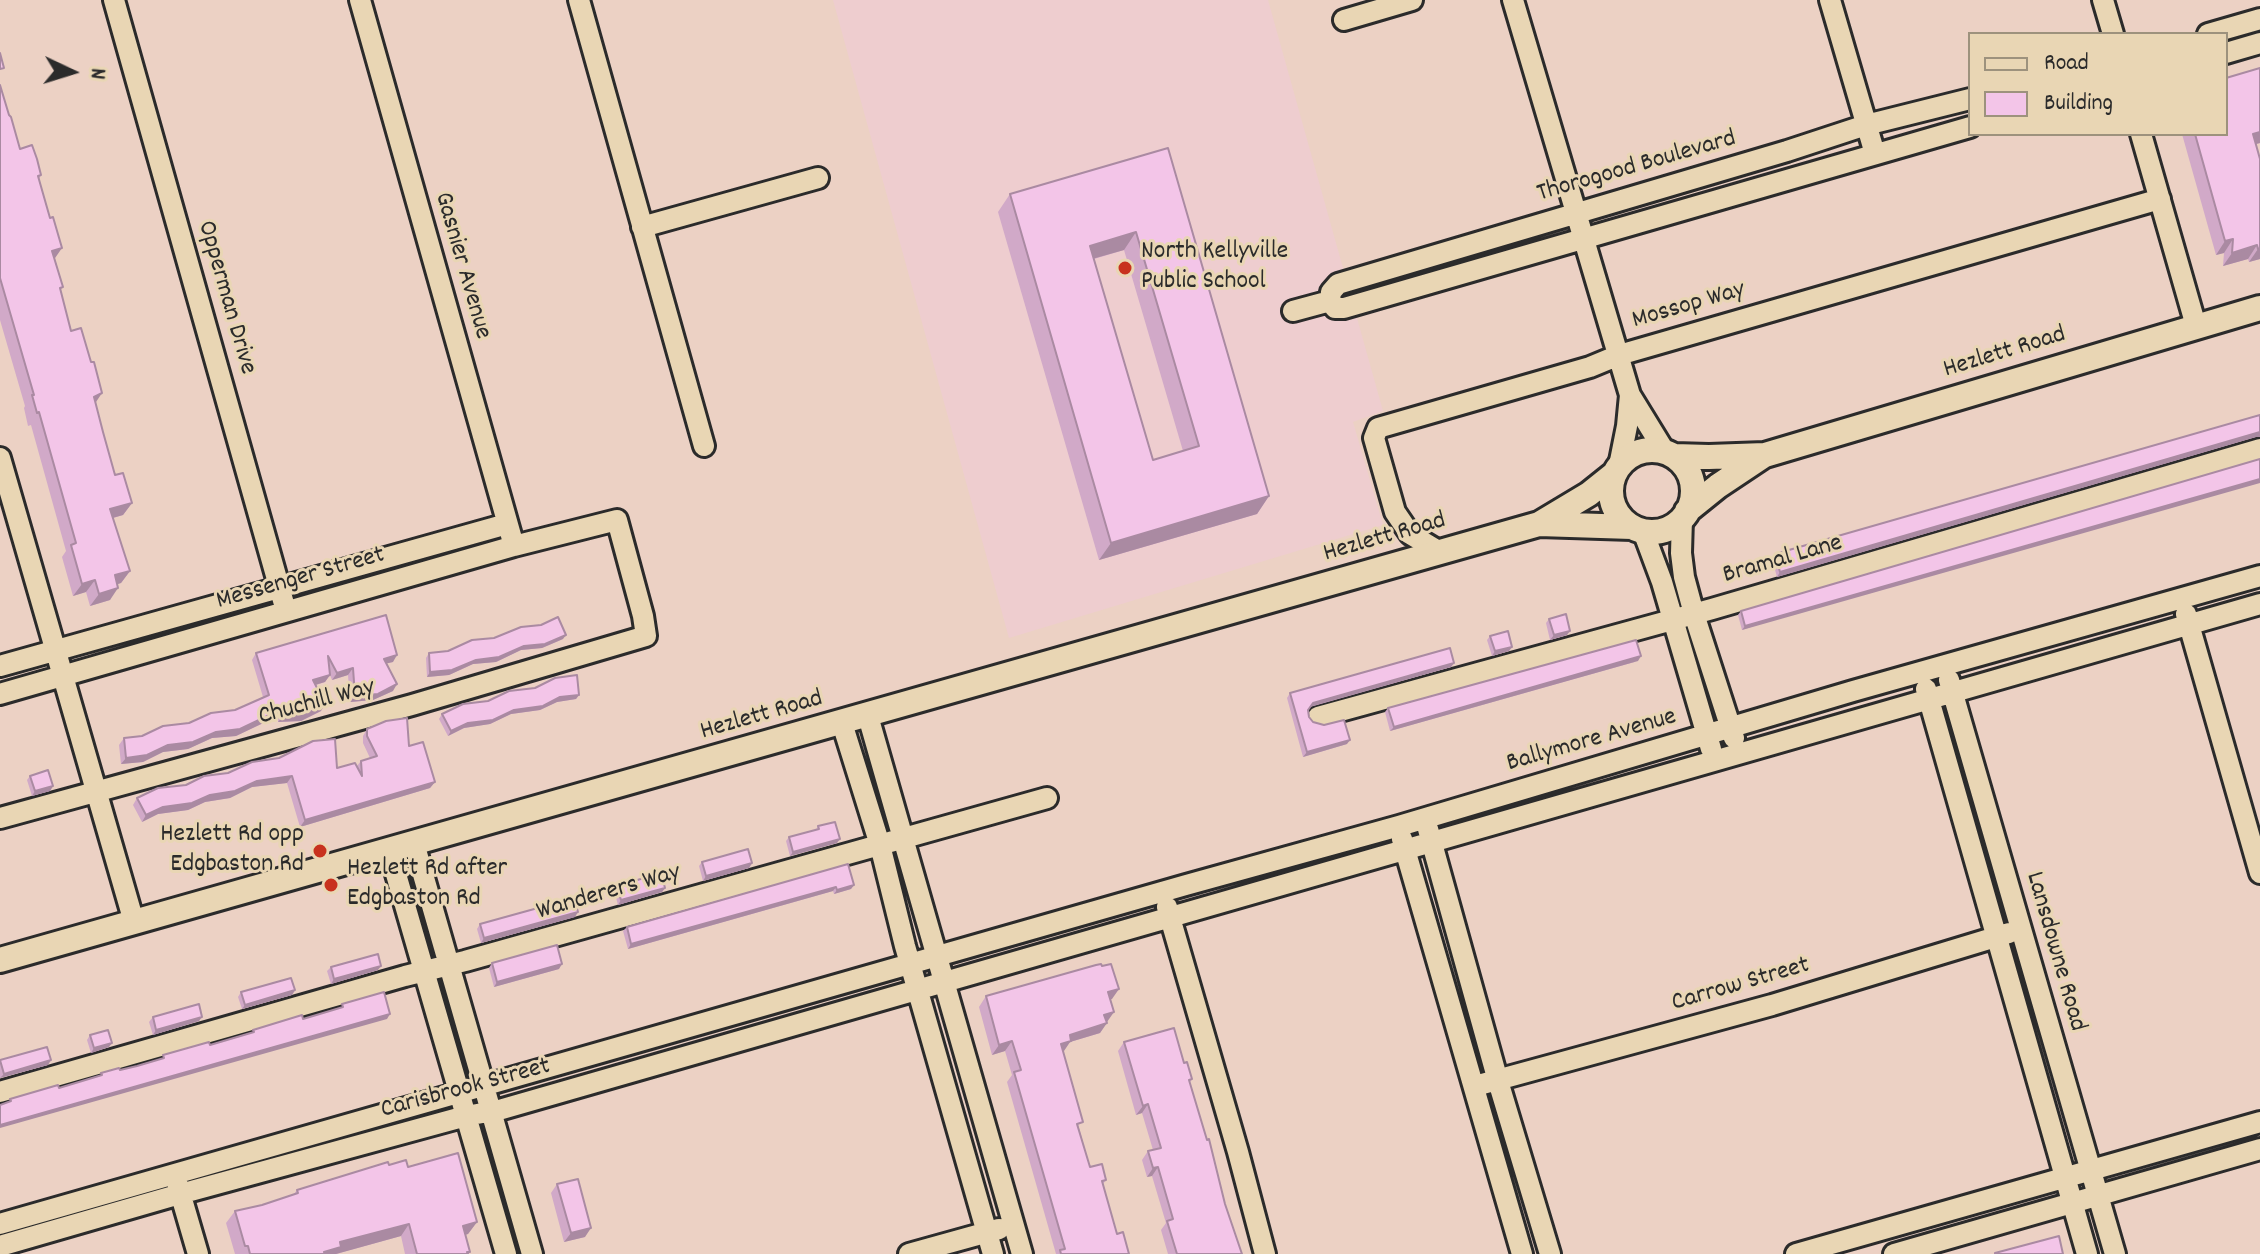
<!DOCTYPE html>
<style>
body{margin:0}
#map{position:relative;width:2260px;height:1254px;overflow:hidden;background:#ecd1c4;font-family:Dekko,sans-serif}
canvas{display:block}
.legend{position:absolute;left:1968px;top:32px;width:260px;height:104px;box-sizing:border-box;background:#e9d6b4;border:2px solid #9d927d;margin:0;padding:10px 14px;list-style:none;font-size:24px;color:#2b2b2b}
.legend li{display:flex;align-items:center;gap:16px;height:40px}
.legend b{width:40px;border:2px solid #9d927d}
.north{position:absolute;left:32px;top:32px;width:80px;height:80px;-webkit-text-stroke:6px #e9d6b4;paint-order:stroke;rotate:94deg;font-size:22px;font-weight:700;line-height:32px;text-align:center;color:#2b2b2b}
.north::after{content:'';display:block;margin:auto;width:28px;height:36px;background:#2b2b2b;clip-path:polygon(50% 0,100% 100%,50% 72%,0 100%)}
</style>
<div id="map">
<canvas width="2260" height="1254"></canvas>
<ul class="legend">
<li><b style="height:10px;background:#e9d6b4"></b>Road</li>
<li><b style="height:22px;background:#f3c5e8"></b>Building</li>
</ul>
<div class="north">N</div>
</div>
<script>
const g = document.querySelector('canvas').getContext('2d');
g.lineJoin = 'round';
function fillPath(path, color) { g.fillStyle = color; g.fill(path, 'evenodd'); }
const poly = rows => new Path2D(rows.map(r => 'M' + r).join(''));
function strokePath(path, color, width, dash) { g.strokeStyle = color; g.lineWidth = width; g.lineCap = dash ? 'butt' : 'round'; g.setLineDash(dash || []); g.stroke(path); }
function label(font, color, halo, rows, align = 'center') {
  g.font = font + ' Dekko,sans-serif'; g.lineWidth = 6; g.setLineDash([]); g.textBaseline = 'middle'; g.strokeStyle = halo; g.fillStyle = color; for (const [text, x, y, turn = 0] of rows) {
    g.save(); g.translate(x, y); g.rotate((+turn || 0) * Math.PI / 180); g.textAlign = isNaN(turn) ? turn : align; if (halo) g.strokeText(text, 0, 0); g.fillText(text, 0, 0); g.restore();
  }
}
fillPath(poly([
 [833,0,1268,0,1383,411,1353,422,1383,525,1009,638]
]), '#eecdcf');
const minor = poly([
 [114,0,286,611],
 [360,0,514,546],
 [579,0,704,446],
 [1513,0,1630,395,1665,452],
 [1830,0,1875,154],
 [2103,0,2113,34],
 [1344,20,1412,0],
 [2208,34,2260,19],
 [2226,53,2260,43],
 [1970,99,1866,125,1787,151,1338,284,1331,292,1330,301,1335,308,1344,308,1970,127],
 [2141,134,2196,326],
 [642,227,818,178],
 [1293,311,1330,301],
 [0,458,134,922],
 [1619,466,1627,426,1630,395],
 [1682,518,1681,553,1684,577,1694,614,1734,738],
 [1643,531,1662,582,1711,749],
 [1440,552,1410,534,1395,512,1374,438,1378,428,1590,367,1619,355,2160,199],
 [2186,614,2260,873],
 [0,666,507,524],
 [1949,680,2115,1254],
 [1926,689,2087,1254],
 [0,694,514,546,617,520,643,616,646,636,412,705,0,818],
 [868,716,1022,1254],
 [1318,717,1712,609,2260,449],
 [842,723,880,845,905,946,993,1254],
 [1428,829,1498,1081,1550,1254],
 [1402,839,1522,1254],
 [414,843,532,1254],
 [389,850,506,1254],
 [1167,907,1238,1152,1265,1254],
 [1475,1086,1772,1005,2009,933],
 [0,1092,405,976,465,961,1047,798],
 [177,1182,198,1254],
 [0,1224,1186,885,1399,826,1853,691,2260,576],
 [0,1246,180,1194,466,1116,499,1110,2260,604],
 [909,1254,999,1229],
 [1796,1254,2260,1122],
 [1894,1254,2260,1149]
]);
const major = poly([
 '1611 491a41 41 0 1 1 82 0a41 41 0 1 1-82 0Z',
 [1674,456,1709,457,1765,455,2260,308],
 [1687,511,1718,486,1763,456],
 [1539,524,1589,494,1614,474],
 [0,960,1539,524,1632,527]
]);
strokePath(minor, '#2b2b2b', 26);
strokePath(major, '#2b2b2b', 30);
strokePath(minor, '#e9d6b4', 20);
strokePath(major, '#e9d6b4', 24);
fillPath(poly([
 [0,85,20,149,41,175,39,179,55,259,63,287,60,290,71,331,95,403,115,475,132,503,123,515,113,518,130,571,121,583,117,584,110,600,90,606,86,592,73,596,62,557,66,551,31,425,28,426,24,408,25,406,0,320],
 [2182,134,2226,134,2260,143,2256,144,2260,159,2260,259,2249,262,2248,259,2223,266,2224,253,2216,255],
 [1168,148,1269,496,1257,514,1099,560,998,212,1010,194],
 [1124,250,1183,451,1153,460,1094,259],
 [2260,415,2260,437,2256,437,1777,577,1772,559,1775,554],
 [2260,459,1742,630,1738,615,1741,611],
 [1549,619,1567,635,1550,640,1546,623],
 [1490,636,1512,647,1509,651,1492,656,1487,640],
 [563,639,542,648,521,650,496,662,473,664,449,675,427,677,426,658,429,653],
 [256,653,393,662,387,663,393,691,373,700,350,702,348,675,332,680,330,675,325,682,316,685,321,711,301,721,278,722,278,716,236,736,212,738,188,749,163,752,143,762,121,764,119,745,124,738,142,736,235,710,263,697,252,660],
 [1638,661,1390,731,1385,712,1388,708],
 [1454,663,1451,667,1310,707,1308,710,1309,717,1313,722,1347,744,1303,757,1287,698,1290,693],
 [579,695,576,699,557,702,540,710,511,714,490,724,464,728,448,736,439,719,442,714],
 [367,729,409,746,435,782,430,788,300,827,287,783,252,787,230,798,205,802,188,810,158,814,142,822,133,805,137,798,337,768,357,766,361,761,370,758,363,743,363,736],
 [30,776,53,786,50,791,32,796,27,780],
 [818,826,837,843,790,856,786,841,789,837,816,830],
 [702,862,752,863,749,868,703,881,699,866],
 [848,864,854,885,851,889,834,894,833,891,628,949,623,931,627,927],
 [617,886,665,888,662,892,618,905,614,890],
 [575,917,481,943,477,929,480,924],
 [492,963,559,969,494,987,489,968],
 [1102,966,1119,989,1110,999,1107,1022,1100,1033,1070,1042,1063,1051,1079,1128,1090,1167,1106,1180,1103,1184,1117,1234,1129,1254,1056,1254,1007,1082,1012,1075,1005,1051,992,1055,979,1007,986,996],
 [331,967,378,970,331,984,327,971],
 [295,990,292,995,242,1009,238,997,241,992],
 [153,1017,199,1021,153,1035,149,1022],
 [90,1035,109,1047,91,1053,87,1040],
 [1124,1042,1184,1063,1192,1079,1190,1082,1225,1204,1242,1254,1168,1254,1161,1230,1166,1223,1152,1176,1147,1177,1142,1160,1148,1151,1153,1150,1142,1113,1136,1115,1118,1051],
 [0,1060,48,1065,0,1078],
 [389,1165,408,1167,477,1222,468,1234,465,1235,470,1252,468,1254,405,1254,401,1236,336,1254,235,1254,226,1223,235,1211,262,1205,294,1194,297,1190],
 [557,1184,585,1237,564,1242,551,1193]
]), '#d1a9c8');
fillPath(poly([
 [2260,132,2260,143,2244,147,2253,134],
 [1136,232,1124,250,1078,263,1090,246],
 [2233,239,2224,253,2216,255,2225,241],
 [2257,245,2248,259,2223,266,2232,253],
 [62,248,53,261,52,251],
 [2260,248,2260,259,2249,262,2258,249],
 [102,393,94,405,94,397],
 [2260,432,2260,437,2256,437,1777,577,1780,572],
 [2260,479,2260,483,1742,630,1745,626],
 [1269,496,1257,514,1099,560,1111,543],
 [132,503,123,515,102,521,110,509],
 [130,571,121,583,106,588,115,575],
 [95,580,86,592,73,596,82,584],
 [118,588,110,600,90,606,99,594],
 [1570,631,1567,635,1550,640,1554,635],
 [566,635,563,639,542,648,521,650,496,662,473,664,449,675,427,677,430,672],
 [1512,647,1509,651,1492,656,1495,651],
 [397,655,393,662,380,665,384,659],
 [1641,656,1638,661,1390,731,1394,727],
 [1454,663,1451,667,1309,707,1313,703],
 [353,668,348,675,332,680,337,673],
 [330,675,325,682,308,687,313,680],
 [397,684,393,691,373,700,350,702,355,696],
 [579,695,576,699,557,702,540,710,511,714,490,724,464,728,448,736,451,731,468,723,560,697],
 [325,704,321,711,301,721,278,722,283,716],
 [282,709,278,716,236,736,212,738,188,749,163,752,143,762,121,764,126,758,216,732],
 [1350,740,1347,744,1303,757,1307,752],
 [292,776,287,783,252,787,230,798,205,802,188,810,158,814,142,822,146,815,163,807,257,781],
 [435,782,430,788,300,827,305,820],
 [53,786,50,791,32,796,35,791],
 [840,839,837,843,790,856,793,852],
 [752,863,749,868,703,881,706,876],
 [854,885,851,889,834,894,837,890],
 [836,887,833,891,628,949,631,944],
 [665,888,662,892,618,905,621,900],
 [578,912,575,917,481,943,484,938],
 [562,964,559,969,494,987,497,982],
 [381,966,378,970,331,984,334,979],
 [1119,989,1112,999,1101,1002,1108,992],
 [295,990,292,995,242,1009,245,1005],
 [1114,1012,1107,1022,1104,1015],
 [390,1014,387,1019,0,1128,0,1125],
 [202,1017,199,1021,153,1035,156,1030],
 [1107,1023,1100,1033,1070,1042,1064,1051,1054,1054,1070,1035],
 [1012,1041,1005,1051,992,1055,999,1045],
 [112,1043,109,1047,91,1053,94,1048],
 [51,1060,48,1065,0,1078,4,1074],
 [1148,1104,1142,1113,1136,1115,1143,1106],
 [1158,1167,1152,1176,1147,1177,1153,1168],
 [477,1222,468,1234,454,1238,463,1226],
 [409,1224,401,1236,336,1254,322,1254,324,1252,340,1242],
 [591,1228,585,1237,564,1242,571,1233]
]), '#aa8aa2');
const building = poly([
 [0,53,4,68,0,69,0,53],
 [2260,68,2260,132,2253,134,2260,159,2260,248,2258,249,2257,245,2232,253,2233,239,2225,241,2195,134,2226,134,2226,78,2260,68],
 [0,85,9,115,11,117,20,149,32,145,37,159,41,175,38,176,50,218,53,217,62,248,52,251,63,287,60,288,71,331,81,328,91,362,94,362,102,393,94,397,103,432,115,475,123,473,132,503,110,509,130,571,115,575,118,588,99,594,95,580,82,584,71,545,76,543,39,412,37,413,32,395,34,395,0,278,0,85],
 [1168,148,1269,496,1111,543,1010,194,1168,148],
 [1136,232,1199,446,1153,460,1090,246,1136,232],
 [2260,415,2260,432,1780,572,1775,554,2260,415],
 [2260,459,2260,479,1745,626,1741,611,2260,459],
 [1566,614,1570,631,1554,635,1549,619,1566,614],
 [386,615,397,655,384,659,397,684,378,694,355,696,353,668,337,673,328,656,330,675,313,680,325,704,306,714,283,716,282,709,240,729,216,732,193,742,168,745,147,755,126,758,124,738,142,736,163,726,189,723,211,713,235,710,269,695,256,653,386,615],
 [558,617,566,635,545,644,524,646,499,657,476,660,452,670,430,672,429,653,448,651,472,640,494,638,521,627,541,625,558,617],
 [1508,631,1512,647,1495,651,1490,636,1508,631],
 [1636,640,1641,656,1394,727,1388,708,1636,640],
 [1450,648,1454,663,1313,703,1308,710,1309,717,1313,722,1324,725,1344,720,1350,740,1307,752,1290,693,1450,648],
 [577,675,579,695,560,697,543,706,514,710,493,720,468,723,451,731,442,714,463,704,488,701,509,691,535,688,555,678,577,675],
 [407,718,409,746,423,742,435,782,305,820,292,776,257,781,235,791,210,795,192,803,163,807,146,815,137,798,158,788,186,785,204,776,228,773,252,762,279,758,313,741,335,739,337,768,355,763,362,776,361,761,377,756,367,736,367,729,386,721,407,718],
 [48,770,53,786,35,791,30,776,48,770],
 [835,822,840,839,793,852,789,837,819,829,818,826,835,822],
 [748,849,752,863,706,876,702,862,748,849],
 [848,864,854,885,837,890,836,887,631,944,627,927,848,864],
 [661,873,665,888,621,900,617,886,661,873],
 [574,898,578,912,484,938,480,924,574,898],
 [557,945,562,964,497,982,492,963,557,945],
 [378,954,381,966,334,979,331,967,378,954],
 [1101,964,1102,966,1111,964,1119,989,1108,992,1114,1012,1104,1015,1107,1023,1070,1035,1071,1041,1061,1044,1083,1122,1077,1124,1090,1167,1102,1164,1106,1180,1102,1181,1117,1234,1123,1232,1129,1254,1061,1254,1060,1250,1065,1249,1014,1072,1021,1070,1012,1041,999,1045,986,996,1096,965,1101,964],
 [291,978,295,990,245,1005,241,992,291,978],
 [384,992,390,1014,0,1125,0,1105,11,1101,10,1099,58,1085,59,1088,102,1075,101,1073,119,1068,120,1070,137,1066,164,1058,163,1055,209,1042,210,1045,254,1032,253,1030,302,1015,303,1019,343,1007,342,1004,384,992],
 [199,1004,202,1017,156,1030,153,1017,199,1004],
 [1174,1028,1184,1063,1187,1062,1192,1079,1189,1080,1207,1140,1209,1139,1225,1204,1242,1254,1177,1254,1167,1221,1173,1219,1158,1167,1153,1168,1148,1151,1161,1148,1148,1104,1143,1106,1124,1042,1174,1028],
 [108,1030,112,1043,94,1048,90,1035,108,1030],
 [47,1047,51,1060,4,1074,0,1060,47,1047],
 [458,1153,477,1222,463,1226,470,1252,467,1252,468,1254,417,1254,409,1224,340,1242,341,1247,324,1252,325,1254,250,1254,248,1246,245,1246,235,1211,262,1205,298,1193,297,1190,388,1162,389,1165,406,1160,408,1167,458,1153],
 [578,1179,591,1228,571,1233,557,1184,578,1179],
 [2059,1236,2063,1254,1995,1254,1995,1253,2059,1236]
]);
fillPath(building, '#f3c5e8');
strokePath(building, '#aa8aa2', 2);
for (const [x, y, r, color] of [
 [1125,268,8,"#c8321e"],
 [320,851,8,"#c8321e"],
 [331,885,8,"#c8321e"]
]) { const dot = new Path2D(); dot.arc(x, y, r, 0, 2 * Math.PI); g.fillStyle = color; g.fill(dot); strokePath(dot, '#e9d6b4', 3); }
label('26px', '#2b2b2b', '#e9d6b4', [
 ["Thorogood Boulevard",1637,168,-16],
 ["Gasnier Avenue",461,266,74],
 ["Opperman Drive",225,298,74],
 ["Mossop Way",1689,307,-16],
 ["Hezlett Road",2005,354,-17],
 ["Hezlett Road",1385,539,-16],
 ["Bramal Lane",1783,561,-16],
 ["Messenger Street",301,580,-16],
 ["Chuchill Way",317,704,-15],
 ["Hezlett Road",762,717,-16],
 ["Ballymore Avenue",1592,742,-16],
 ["Wanderers Way",609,894,-16],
 ["Lansdowne Road",2054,952,74],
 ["Carrow Street",1741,986,-16],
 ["Carisbrook Street",466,1090,-15]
]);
label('26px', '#2b2b2b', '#e9d6b4', [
 ["North Kellyville",1141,253],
 ["Public School",1141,283],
 ["Hezlett Rd opp",304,836,"right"],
 ["Edgbaston Rd",304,866,"right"],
 ["Hezlett Rd after",347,870],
 ["Edgbaston Rd",347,900]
], 'left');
</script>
